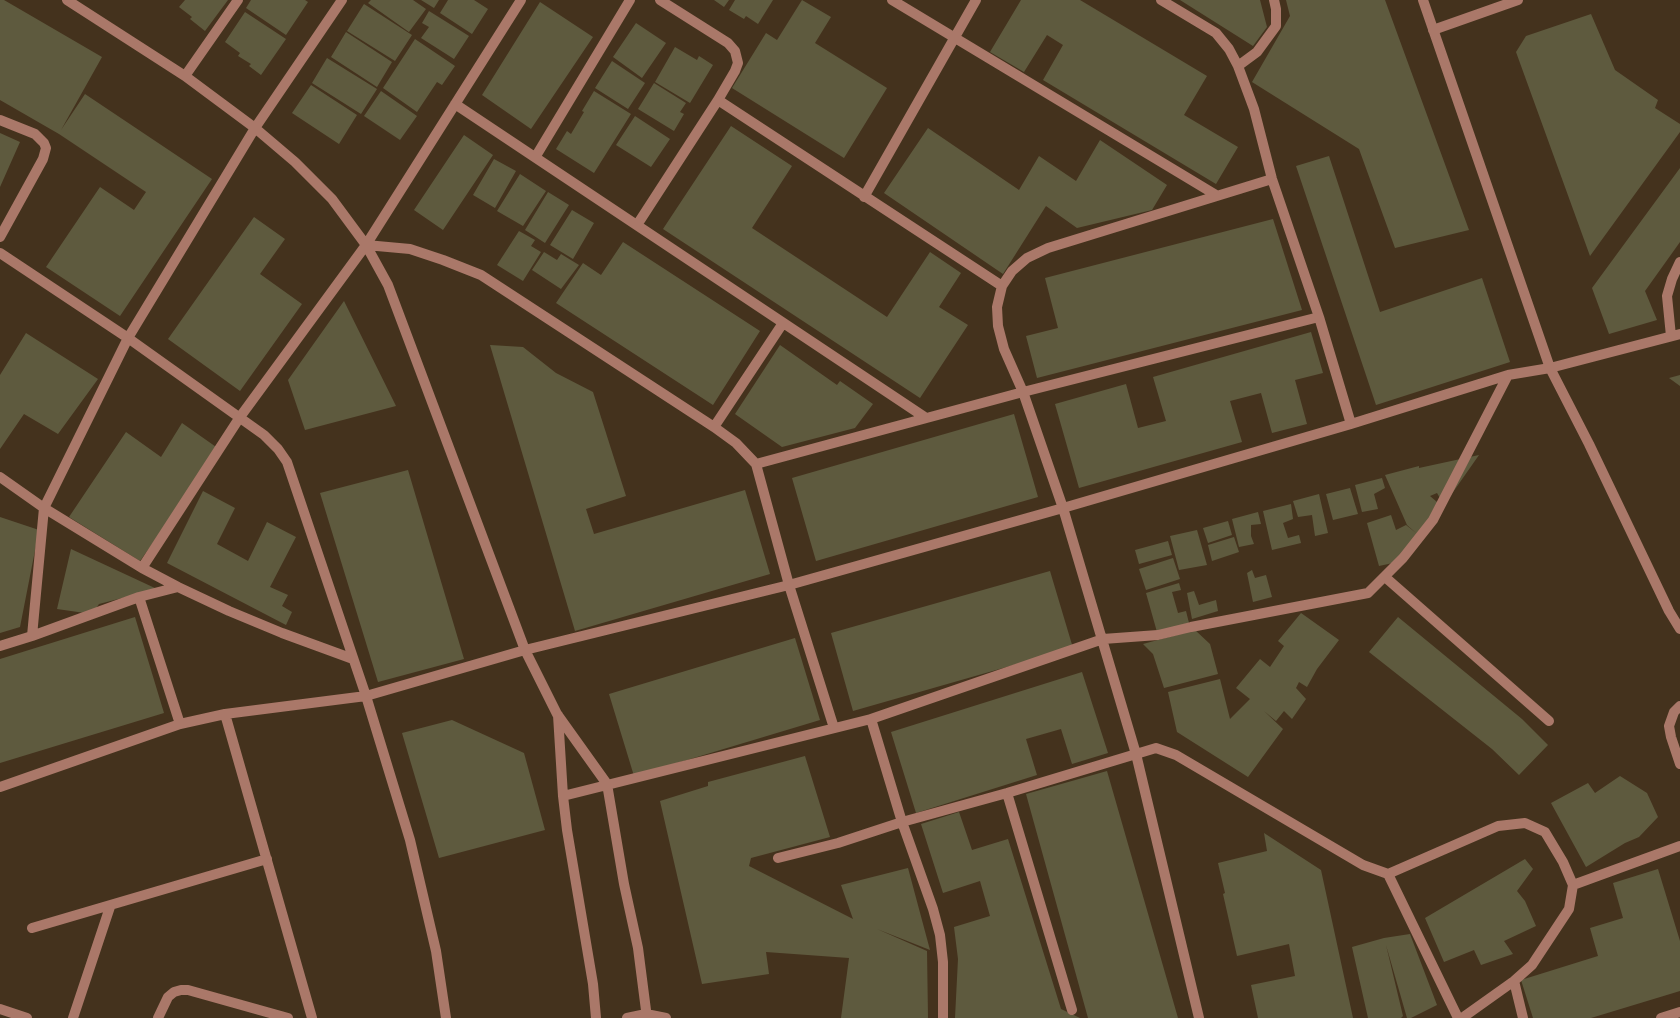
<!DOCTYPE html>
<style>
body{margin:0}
canvas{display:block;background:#44321d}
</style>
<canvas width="1680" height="1018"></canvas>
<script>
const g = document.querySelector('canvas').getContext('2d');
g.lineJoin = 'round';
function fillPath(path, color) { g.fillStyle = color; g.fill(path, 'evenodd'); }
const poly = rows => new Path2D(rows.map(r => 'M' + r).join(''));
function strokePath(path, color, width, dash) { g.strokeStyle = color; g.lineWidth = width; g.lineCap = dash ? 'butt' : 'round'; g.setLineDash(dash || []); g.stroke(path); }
fillPath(poly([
 [0,0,4,0,102,57,61,130,85,94,212,179,120,316,46,267,100,187,134,210,146,192,59,134,0,100],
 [185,0,228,0,205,31,190,19,192,17,179,7],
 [251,0,305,0,308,2,286,35,246,8],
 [371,0,413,0,426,9,409,32,368,3],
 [421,0,439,0,434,8],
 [448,0,474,0,488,9,472,34,440,13],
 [714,0,729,0,724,7],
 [735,0,773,0,758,24,746,16,744,19,729,10],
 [802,0,831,17,815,43,887,88,844,158,732,88,766,33,777,40],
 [1021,0,1080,0,1207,76,1184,115,1238,147,1216,184,1043,80,1063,45,1047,35,1024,72,990,52],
 [1180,0,1260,0,1267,27,1253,46],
 [1286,0,1385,0,1469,230,1395,248,1359,149,1252,82,1290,16],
 [540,2,593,37,531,129,482,95],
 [364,4,412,35,395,61,347,31],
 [429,11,469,36,454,59,421,38,429,27,422,23],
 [245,12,286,39,261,75,249,66,251,64,238,56,240,53,225,42],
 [1591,14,1615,70,1658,100,1655,108,1680,124,1680,132,1590,256,1516,52,1526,36],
 [636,23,666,43,642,78,613,57],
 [346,32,392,62,377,87,331,57],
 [415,39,455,66,442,85,437,82,417,112,383,88],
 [675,47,697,60,699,56,713,65,690,103,655,82],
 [327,58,377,89,361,114,312,83],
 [612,61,645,83,628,109,595,88],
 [654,83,686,103,680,112,684,114,674,131,638,109],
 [311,85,357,115,339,144,292,113],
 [381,91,417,116,400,140,364,116],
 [594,91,631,114,594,173,556,149,567,131,571,134,584,112,582,111],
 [635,116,670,139,651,167,616,145],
 [731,126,792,166,752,228,887,317,930,252,961,273,939,307,968,325,920,398,663,229],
 [928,128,1019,190,1039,156,1076,181,1100,140,1167,185,1152,210,1077,228,1046,206,1003,274,884,193],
 [0,133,20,142,0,187],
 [464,135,493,155,443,230,414,210],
 [1329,156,1380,312,1482,278,1510,362,1376,405,1296,166],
 [494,159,516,171,495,208,473,195],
 [1680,168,1680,242,1645,291,1657,320,1609,334,1592,288],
 [520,174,546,191,523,226,497,211],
 [548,192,569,205,545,243,525,230],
 [572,210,594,223,573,259,550,245],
 [254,217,285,239,260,274,302,304,240,391,168,339],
 [1273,219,1302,310,1037,378,1026,336,1058,328,1045,278],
 [519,231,535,240,531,246,541,252,523,281,497,265],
 [623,242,760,331,713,405,556,303,583,263,601,275],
 [544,252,557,260,561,254,579,265,561,289,532,270],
 [344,301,396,406,305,430,288,380],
 [1311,332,1323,373,1295,380,1307,424,1272,433,1261,393,1230,401,1242,442,1079,488,1055,404,1126,384,1138,428,1166,421,1153,377],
 [26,333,98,379,58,434,24,414,0,449,0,375],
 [490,345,523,347,556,373,593,392,626,496,586,509,594,534,745,490,770,574,575,631],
 [780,345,837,385,840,381,873,404,855,428,782,447,735,414],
 [1680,375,1680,386,1669,378],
 [1014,414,1038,497,816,561,792,478],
 [182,423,219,449,140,561,69,517,126,432,161,457],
 [1479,455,1444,505,1437,493,1430,496,1444,508,1402,561,1379,566,1367,523,1391,515,1396,530,1406,525,1416,533,1407,525,1385,475,1419,466,1419,468],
 [408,470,464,659,378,682,320,493],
 [1382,478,1385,488,1374,494,1378,509,1362,512,1355,485],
 [1350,488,1358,514,1333,520,1326,494],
 [203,491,235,508,217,544,248,561,267,522,296,537,270,587,288,595,282,606,292,612,286,625,167,563],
 [1319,494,1328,533,1315,536,1312,515,1298,517,1293,501],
 [1291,504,1293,519,1283,523,1288,538,1299,535,1301,543,1272,550,1263,511],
 [1258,512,1261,524,1251,525,1251,536,1254,544,1239,547,1232,519],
 [0,517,39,530,20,627,0,633],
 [1228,521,1232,535,1208,543,1203,528],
 [1197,530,1207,565,1179,570,1170,536],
 [1234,537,1239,552,1212,561,1208,545],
 [1168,541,1172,555,1139,564,1135,550],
 [71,549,157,589,99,604,92,614,57,609],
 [1173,558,1180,579,1146,590,1139,569],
 [1252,570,1255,578,1266,575,1272,597,1253,602,1247,573],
 [1050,571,1073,648,853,711,831,633],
 [1179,583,1181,590,1172,592,1178,613,1186,611,1189,623,1157,632,1146,593],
 [1194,591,1199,605,1216,600,1218,611,1192,619,1187,593],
 [1301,613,1339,640,1317,669,1307,687,1299,682,1296,688,1306,699,1292,719,1284,711,1276,721,1264,711,1283,729,1248,777,1177,732,1168,692,1220,679,1230,719,1250,699,1236,688,1260,659,1270,667,1284,646,1278,641],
 [135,617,164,713,0,763,0,659],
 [1398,617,1522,719,1548,745,1519,775,1492,749,1369,652],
 [1195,630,1210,644,1218,674,1164,688,1153,654,1143,644],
 [795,638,820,720,634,776,609,694],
 [1082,672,1108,753,1072,764,1061,729,1026,739,1037,775,916,813,891,732],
 [452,720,524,753,545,830,439,858,402,733],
 [805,756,830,837,751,858,749,866,853,919,841,885,908,868,930,950,877,929,927,951,928,1018,841,1018,849,958,766,952,769,974,702,984,660,801,708,786,708,782],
 [1107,771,1178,1018,1088,1018,1026,794],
 [1620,776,1647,793,1658,817,1639,837,1625,843,1586,867,1551,803,1588,783,1595,793],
 [959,812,972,850,1008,839,1061,1009,1080,1018,955,1018,958,959,954,927,990,916,980,881,943,893,921,824],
 [1264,833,1321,870,1353,1018,1258,1018,1251,985,1295,976,1289,944,1237,956,1223,894,1225,893,1218,863,1267,851],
 [1525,859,1533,869,1517,891,1525,901,1536,926,1504,941,1513,954,1481,965,1474,950,1444,962,1425,918],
 [1658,869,1680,941,1680,991,1591,1018,1533,1018,1521,980,1598,956,1590,928,1623,918,1613,883],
 [1410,934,1437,1005,1411,1018,1407,1018,1386,945,1403,1016,1401,1018,1368,1018,1352,947,1384,938]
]), '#5e5a3e');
strokePath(poly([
 [67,0,185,76,255,128,295,162,332,199,366,245,388,285,525,650,557,714,607,784,624,884,638,948,647,1018],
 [660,0,728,43,735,51,738,63,735,71,718,100,1002,286],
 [892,0,1216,195],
 [1161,0,1216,33,1229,49,1238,66,1254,109,1272,179,1319,317,1351,424],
 [1423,0,1550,368,1589,444,1669,611,1680,629],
 [1433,30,1518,0],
 [1238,66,1257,52,1276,26,1276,9,1274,0],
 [185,76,238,0],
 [455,104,926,418],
 [0,120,35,134,44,143,46,148,43,159,0,237],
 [536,156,630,0],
 [864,197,976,0],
 [637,225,718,100],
 [366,245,410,249,443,260,481,275,714,427,736,443,756,464,789,585,834,728],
 [0,253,128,338,264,435,278,449,287,462,366,696,410,840,436,951,446,1018],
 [1671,336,1667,296,1672,279,1680,262],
 [714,427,783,323],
 [756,464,1023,392,1319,317],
 [0,477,44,508,142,568,178,587,229,611,282,633,353,659],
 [142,568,240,417,366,245,521,0],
 [1385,577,1549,721],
 [139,597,180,724],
 [32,636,44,508,128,338,255,128,342,0],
 [0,646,32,636,139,597,178,587],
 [1680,706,1674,712,1669,726,1671,737,1680,764],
 [225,714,312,1018],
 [558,715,563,796,567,830,593,984,596,1018],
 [871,719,1103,639,1158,635,1191,627,1368,593,1403,558,1433,520,1508,375],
 [0,787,180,724,225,714,366,696,525,650,789,585,1063,508,1351,424,1508,375,1550,368,1680,334],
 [1007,793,1072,1010],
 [563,796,871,719,902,822,933,909,940,935,943,962,943,1018],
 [778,858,838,843,902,822,1007,793,1156,748,1176,755,1363,865,1388,874,1458,1018],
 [1388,874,1498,826,1525,823,1545,832,1563,862,1573,885,1569,909,1532,965,1514,981,1462,1018],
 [1573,885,1680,846],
 [32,928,267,859],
 [1514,981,1523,1018],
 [0,1009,27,1018],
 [73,1018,110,907],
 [158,1018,168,997,174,992,181,990,188,990,288,1018],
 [627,1018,646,1014,666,1018],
 [1199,1018,1136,754,1063,508,1023,392,1004,349,998,326,997,307,1002,286,1012,271,1027,258,1048,248,1272,179],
 [1661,1018,1680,1012]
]), '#aa7869', 10);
</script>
